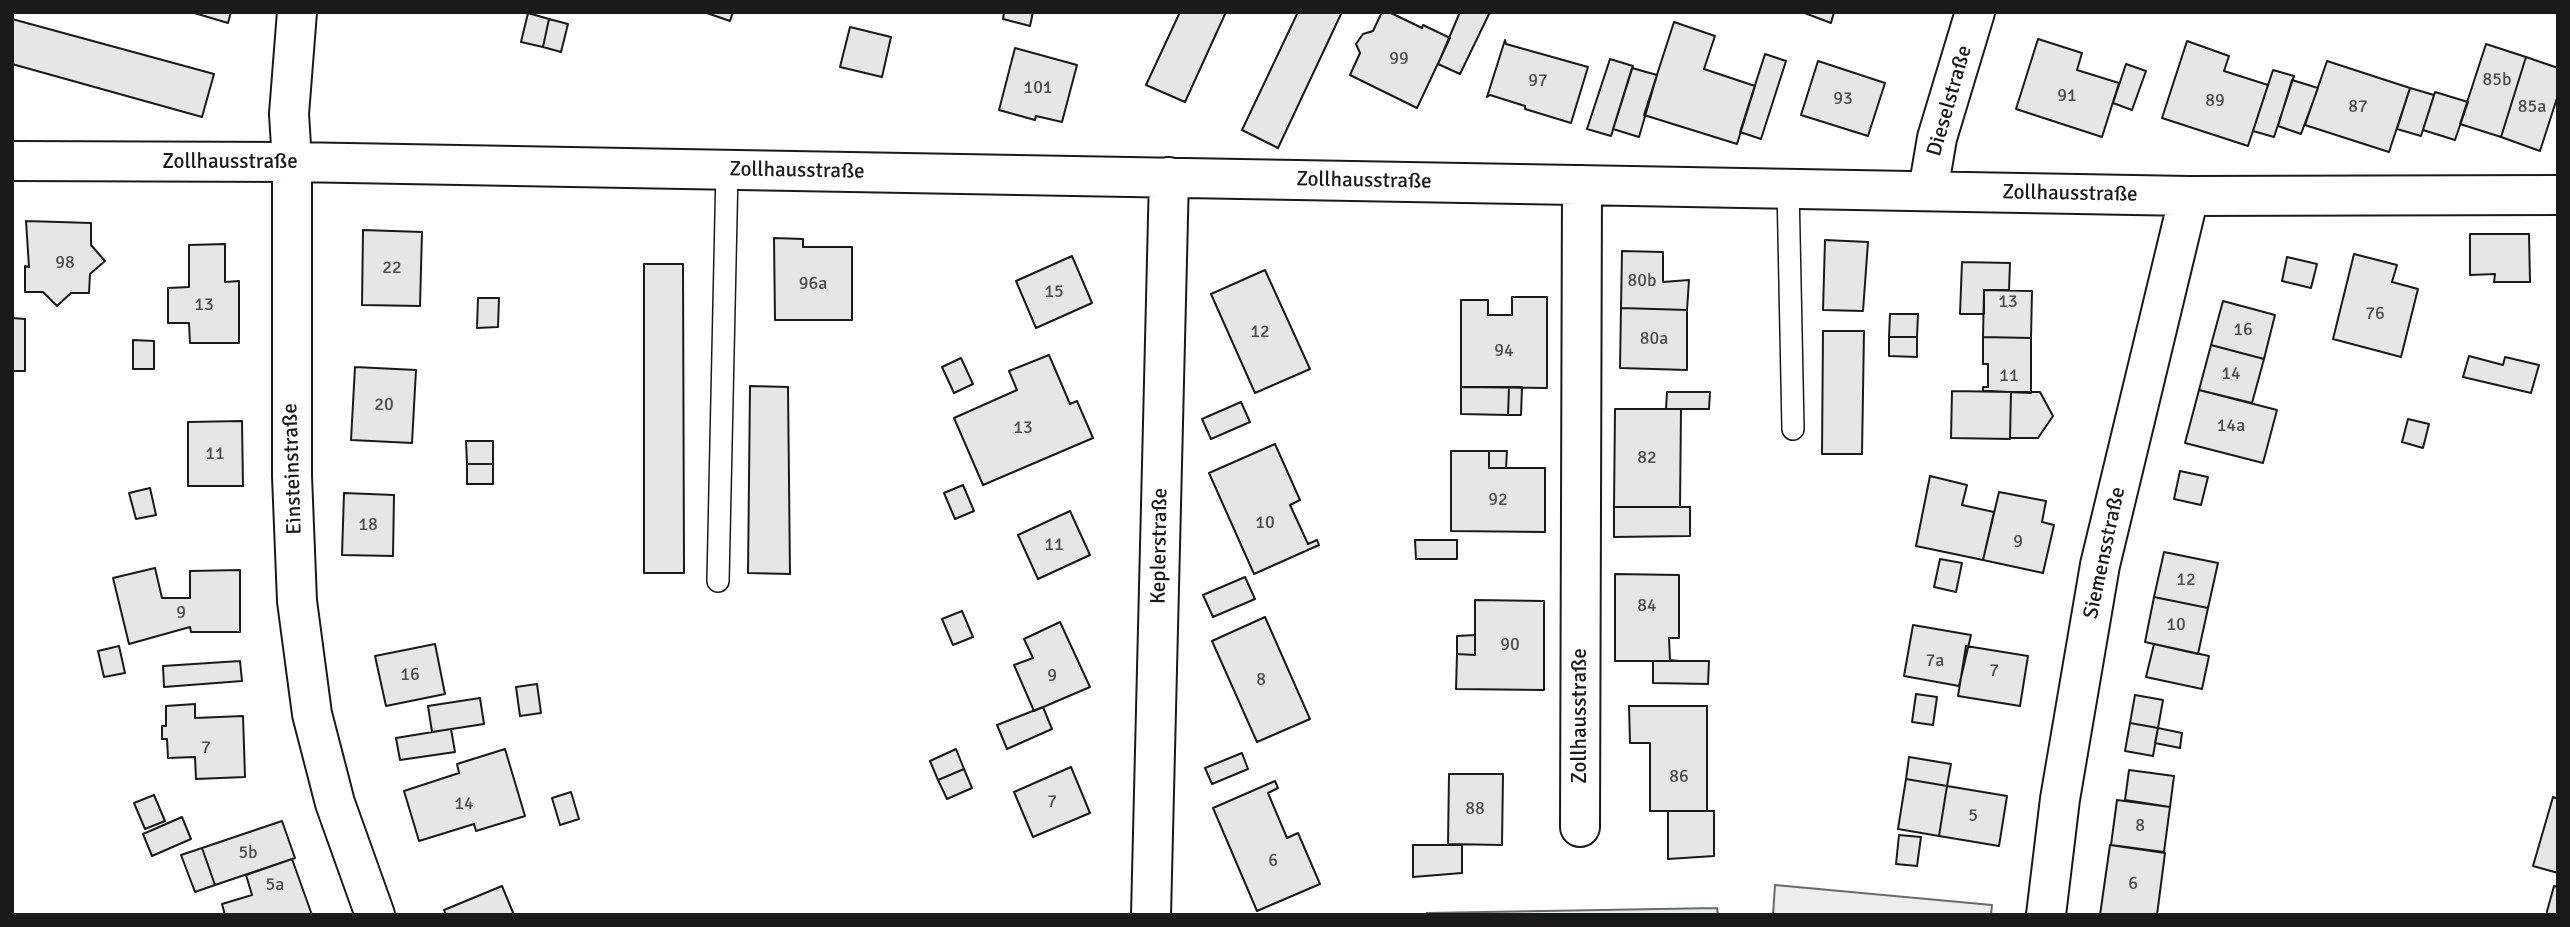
<!DOCTYPE html>
<meta charset="utf-8">
<style>
body{margin:0}
#map{position:relative;width:2570px;height:927px;overflow:hidden;background:#fff;font-family:Signika,sans-serif}
canvas{display:block}
.frame{position:absolute;inset:0;border:14px solid #1a1a1a;pointer-events:none}
</style>
<div id="map">
<canvas width="2570" height="927"></canvas>
<div class="frame"></div>
</div>
<script>
const g = document.querySelector('canvas').getContext('2d');
g.lineJoin = 'round';
function fillPath(path, color) { g.fillStyle = color; g.fill(path, 'evenodd'); }
const poly = rows => new Path2D(rows.map(r => 'M' + r).join(''));
function strokePath(path, color, width, dash) { g.strokeStyle = color; g.lineWidth = width; g.lineCap = dash ? 'butt' : 'round'; g.setLineDash(dash || []); g.stroke(path); }
function label(font, color, halo, rows, align = 'center') {
  g.font = font + ' Signika,sans-serif'; g.lineWidth = 5; g.setLineDash([]); g.textBaseline = 'middle'; g.strokeStyle = halo; g.fillStyle = color; for (const [text, x, y, turn = 0] of rows) {
    g.save(); g.translate(x, y); g.rotate((+turn || 0) * Math.PI / 180); g.textAlign = isNaN(turn) ? turn : align; if (halo) g.strokeText(text, 0, 0); g.fillText(text, 0, 0); g.restore();
  }
}
const green = poly([
 [1717,908,1718,915,1427,913,1717,908]
]);
fillPath(green, '#e0efe3');
strokePath(green, '#6a6a6a', 2);
const parking = poly([
 [1775,885,1992,905,1991,915,1773,915,1775,885]
]);
fillPath(parking, '#ededed');
strokePath(parking, '#6a6a6a', 2);
const building = poly([
 [191,12,231,12,228,23,191,12],
 [704,12,733,12,730,21,704,12],
 [1004,12,1033,12,1030,26,1003,19,1004,12],
 [1180,12,1226,12,1185,102,1146,85,1180,12],
 [1298,12,1342,12,1278,148,1242,130,1298,12],
 [1382,12,1389,12,1422,28,1423,25,1450,38,1417,108,1350,75,1360,53,1356,44,1363,34,1373,31,1382,12],
 [1460,12,1490,12,1460,74,1438,64,1460,12],
 [1802,12,1834,12,1831,23,1802,12],
 [528,13,549,19,543,47,521,42,528,13],
 [12,19,214,74,202,117,12,64,12,19],
 [549,19,568,24,561,52,543,47,549,19],
 [1674,22,1715,36,1704,69,1755,86,1737,144,1644,115,1674,22],
 [850,27,891,37,882,77,840,67,850,27],
 [2038,39,2082,53,2077,70,2119,83,2102,137,2016,109,2038,39],
 [1505,40,1506,44,1588,67,1571,123,1525,109,1525,106,1490,95,1487,97,1505,40],
 [2187,41,2229,56,2224,71,2268,85,2248,146,2162,118,2187,41],
 [2486,44,2526,57,2501,137,2460,124,2486,44],
 [1015,48,1077,65,1062,122,1036,116,1035,120,999,110,1015,48],
 [1765,54,1786,61,1761,139,1740,132,1765,54],
 [2526,57,2558,68,2558,95,2540,151,2501,137,2526,57],
 [1610,59,1633,66,1611,136,1587,129,1610,59],
 [1818,61,1885,83,1868,136,1801,115,1818,61],
 [2327,61,2410,88,2389,152,2305,125,2327,61],
 [2126,64,2146,71,2132,110,2113,103,2126,64],
 [1632,68,1657,75,1639,137,1613,129,1632,68],
 [2273,70,2294,76,2274,137,2253,131,2273,70],
 [2292,80,2318,88,2301,134,2278,126,2292,80],
 [2410,88,2434,95,2421,136,2397,129,2410,88],
 [2435,92,2468,102,2455,140,2423,130,2435,92],
 [26,221,91,223,91,245,105,261,90,274,89,293,71,293,57,306,43,292,25,292,25,266,29,267,26,221],
 [363,230,422,232,420,306,362,305,363,230],
 [2470,234,2529,234,2530,282,2494,282,2495,274,2470,275,2470,234],
 [774,238,803,239,803,247,852,247,852,320,775,320,774,238],
 [1825,240,1868,242,1863,311,1823,310,1825,240],
 [225,244,225,282,239,281,239,343,190,343,189,323,168,323,168,288,189,287,189,245,225,244],
 [1622,251,1663,252,1663,282,1689,280,1687,310,1621,308,1622,251],
 [2354,254,2397,265,2392,282,2418,289,2401,357,2333,339,2354,254],
 [1072,256,1092,303,1036,328,1016,281,1072,256],
 [2287,257,2317,264,2311,288,2282,281,2287,257],
 [1962,262,2010,263,2009,290,1984,290,1984,314,1960,314,1962,262],
 [644,264,683,264,684,573,644,573,644,264],
 [1265,270,1310,369,1255,393,1211,294,1265,270],
 [1984,290,2032,291,2031,338,1983,337,1984,290],
 [1512,297,1547,297,1547,388,1461,387,1461,300,1488,300,1488,315,1512,315,1512,297],
 [478,298,499,298,498,327,477,328,478,298],
 [2223,301,2275,315,2264,359,2211,345,2223,301],
 [1621,308,1687,310,1687,370,1620,368,1621,308],
 [1890,314,1918,314,1917,337,1889,337,1890,314],
 [12,318,25,319,25,371,12,371,12,318],
 [1823,331,1864,331,1862,454,1822,454,1823,331],
 [1889,337,1917,337,1917,357,1889,356,1889,337],
 [1983,337,2031,338,2031,393,1983,391,1983,387,1988,387,1988,364,1983,364,1983,337],
 [133,340,154,341,154,369,133,369,133,340],
 [2211,345,2264,359,2252,403,2199,390,2211,345],
 [1049,355,1070,404,1077,401,1093,438,983,485,954,418,1017,390,1009,371,1049,355],
 [2469,356,2503,365,2505,357,2539,365,2531,393,2463,377,2469,356],
 [961,358,973,384,954,393,942,367,961,358],
 [355,367,416,370,412,443,351,440,355,367],
 [750,386,788,387,790,574,748,573,750,386],
 [1461,387,1509,387,1508,415,1461,414,1461,387],
 [1509,387,1522,387,1521,415,1508,415,1509,387],
 [2199,390,2277,410,2263,463,2185,443,2199,390],
 [1952,391,2011,392,2010,439,1951,438,1952,391],
 [1667,392,1710,392,1709,409,1666,409,1667,392],
 [2011,392,2040,392,2053,416,2038,438,2010,438,2011,392],
 [1241,402,1250,422,1211,439,1202,419,1241,402],
 [1615,409,1681,409,1680,507,1614,507,1615,409],
 [2408,419,2429,424,2423,448,2402,442,2408,419],
 [242,421,243,486,188,486,188,422,242,421],
 [466,441,493,441,493,464,467,464,466,441],
 [1275,444,1300,500,1290,505,1308,544,1317,540,1319,545,1254,574,1209,473,1275,444],
 [1451,451,1489,451,1489,468,1545,468,1545,532,1451,531,1451,451],
 [1489,451,1507,451,1506,468,1489,468,1489,451],
 [467,464,493,464,493,484,467,484,467,464],
 [2180,471,2208,477,2201,505,2174,499,2180,471],
 [1930,476,1967,485,1962,505,1994,512,1983,560,1916,546,1930,476],
 [963,485,974,511,955,519,944,493,963,485],
 [150,488,156,515,136,519,129,493,150,488],
 [1999,492,2046,501,2042,522,2054,525,2043,573,1983,560,1999,492],
 [344,493,394,495,393,556,342,555,344,493],
 [1614,507,1690,507,1690,536,1614,537,1614,507],
 [1070,511,1090,555,1038,579,1018,535,1070,511],
 [1415,540,1457,540,1457,559,1416,559,1415,540],
 [2164,552,2218,563,2208,608,2154,597,2164,552],
 [1940,559,1962,563,1956,592,1934,587,1940,559],
 [155,568,162,598,190,598,190,571,240,570,240,632,191,632,190,627,129,644,113,578,155,568],
 [1615,574,1679,575,1679,638,1669,638,1670,660,1679,661,1615,661,1615,574],
 [1245,577,1255,599,1213,617,1203,595,1245,577],
 [2154,597,2208,608,2198,654,2145,642,2154,597],
 [1475,600,1544,601,1544,690,1456,689,1457,654,1475,655,1475,600],
 [962,611,973,637,953,645,942,619,962,611],
 [1265,617,1310,719,1257,742,1212,641,1265,617],
 [1060,622,1090,687,1034,711,1014,665,1033,658,1024,639,1060,622],
 [1913,625,1971,635,1959,686,1904,676,1913,625],
 [1475,635,1475,655,1457,654,1457,636,1475,635],
 [435,644,445,694,386,706,375,656,435,644],
 [2154,644,2209,656,2202,689,2146,677,2154,644],
 [119,646,125,673,104,677,98,651,119,646],
 [1966,646,2028,656,2020,706,1958,696,1966,646],
 [240,661,242,681,164,687,163,666,240,661],
 [1653,661,1709,661,1708,684,1653,683,1653,661],
 [537,684,541,713,520,716,516,687,537,684],
 [1916,694,1937,697,1933,725,1912,722,1916,694],
 [2135,695,2163,700,2158,728,2130,723,2135,695],
 [480,698,484,724,432,732,428,706,480,698],
 [195,704,195,718,243,716,245,777,196,779,195,757,168,758,167,739,162,739,162,726,166,726,166,706,195,704],
 [1629,706,1707,706,1707,811,1650,811,1650,743,1630,743,1629,706],
 [1043,707,1052,729,1007,749,997,725,1043,707],
 [2130,723,2158,728,2153,756,2125,751,2130,723],
 [2158,728,2182,733,2180,748,2155,743,2158,728],
 [451,729,455,752,400,760,396,738,451,729],
 [505,749,525,816,476,831,474,824,419,841,404,791,459,773,457,764,505,749],
 [956,749,964,769,938,780,930,761,956,749],
 [1242,753,1248,769,1212,784,1205,768,1242,753],
 [1909,757,1951,764,1947,786,1906,779,1909,757],
 [1071,767,1090,813,1033,837,1014,792,1071,767],
 [964,769,972,788,947,799,938,780,964,769],
 [2129,770,2174,776,2170,807,2125,800,2129,770],
 [1449,774,1503,774,1502,845,1448,844,1449,774],
 [1906,779,1947,786,1939,836,1898,829,1906,779],
 [1275,781,1278,788,1268,793,1287,838,1298,833,1320,884,1257,911,1213,808,1275,781],
 [1947,786,2007,796,1999,846,1939,836,1947,786],
 [571,792,579,819,560,825,552,798,571,792],
 [154,795,165,821,145,829,134,803,154,795],
 [2553,797,2558,799,2558,873,2533,866,2553,797],
 [2117,800,2170,807,2164,852,2111,845,2117,800],
 [1668,811,1714,811,1714,856,1668,859,1668,811],
 [182,817,191,839,152,856,143,834,182,817],
 [282,821,295,858,215,885,202,848,282,821],
 [1899,835,1921,837,1917,866,1896,864,1899,835],
 [1413,845,1462,845,1462,873,1413,877,1413,845],
 [2110,845,2165,853,2157,915,2100,915,2110,845],
 [202,848,215,885,195,892,181,855,202,848],
 [292,859,312,915,225,915,222,904,252,895,246,875,292,859],
 [502,886,514,915,446,915,444,910,502,886],
 [2554,886,2558,887,2558,915,2546,915,2554,886]
]);
fillPath(building, '#e6e6e6');
strokePath(building, '#1a1a1a', 2);
const service = poly([
 [1788,187,1793,429],
 [718,581,727,170]
]);
const minor = poly([
 [297,12,289,114,292,162,292,476,297,601,312,714,335,803,375,915],
 [12,161,292,162,2189,196,2558,195],
 [1928,191,1937,138,1975,12],
 [1580,827,1582,185],
 [1151,915,1169,177],
 [2046,915,2060,799,2100,565,2189,196]
]);
strokePath(service, '#1a1a1a', 24);
strokePath(minor, '#1a1a1a', 42);
strokePath(service, '#fff', 21);
strokePath(minor, '#fff', 38);
label('18px', '#4d4d4d', null, [
 ["99",1399,59],
 ["85b",2497,80],
 ["97",1538,81],
 ["101",1038,88],
 ["91",2067,96],
 ["93",1843,99],
 ["89",2215,101],
 ["87",2358,107],
 ["85a",2532,107],
 ["98",65,263],
 ["22",392,268],
 ["80b",1642,281],
 ["96a",813,284],
 ["15",1054,292],
 ["13",2008,302],
 ["13",204,305],
 ["76",2375,314],
 ["16",2243,330],
 ["12",1260,332],
 ["80a",1654,339],
 ["94",1504,351],
 ["14",2231,374],
 ["11",2009,376],
 ["20",384,405],
 ["14a",2231,426],
 ["13",1023,428],
 ["11",215,454],
 ["82",1647,458],
 ["92",1498,500],
 ["10",1265,523],
 ["18",368,525],
 ["9",2018,542],
 ["11",1054,545],
 ["12",2186,580],
 ["84",1647,606],
 ["9",181,613],
 ["10",2176,625],
 ["90",1510,645],
 ["7a",1935,661],
 ["7",1994,671],
 ["16",410,675],
 ["9",1052,676],
 ["8",1261,680],
 ["7",206,748],
 ["86",1679,777],
 ["7",1052,802],
 ["14",464,804],
 ["88",1475,809],
 ["5",1973,816],
 ["8",2140,826],
 ["5b",248,853],
 ["6",1273,861],
 ["6",2133,884],
 ["5a",275,885]
]);
label('21px', '#1a1a1a', '#fff', [
 ["Dieselstraße",1950,101,-74],
 ["Zollhausstraße",230,162],
 ["Zollhausstraße",797,171,1],
 ["Zollhausstraße",1364,181,1],
 ["Zollhausstraße",2070,194,1],
 ["Einsteinstraße",293,469,-92],
 ["Keplerstraße",1160,546,-89],
 ["Siemensstraße",2105,553,-78],
 ["Zollhausstraße",1580,716,-90]
]);
</script>
